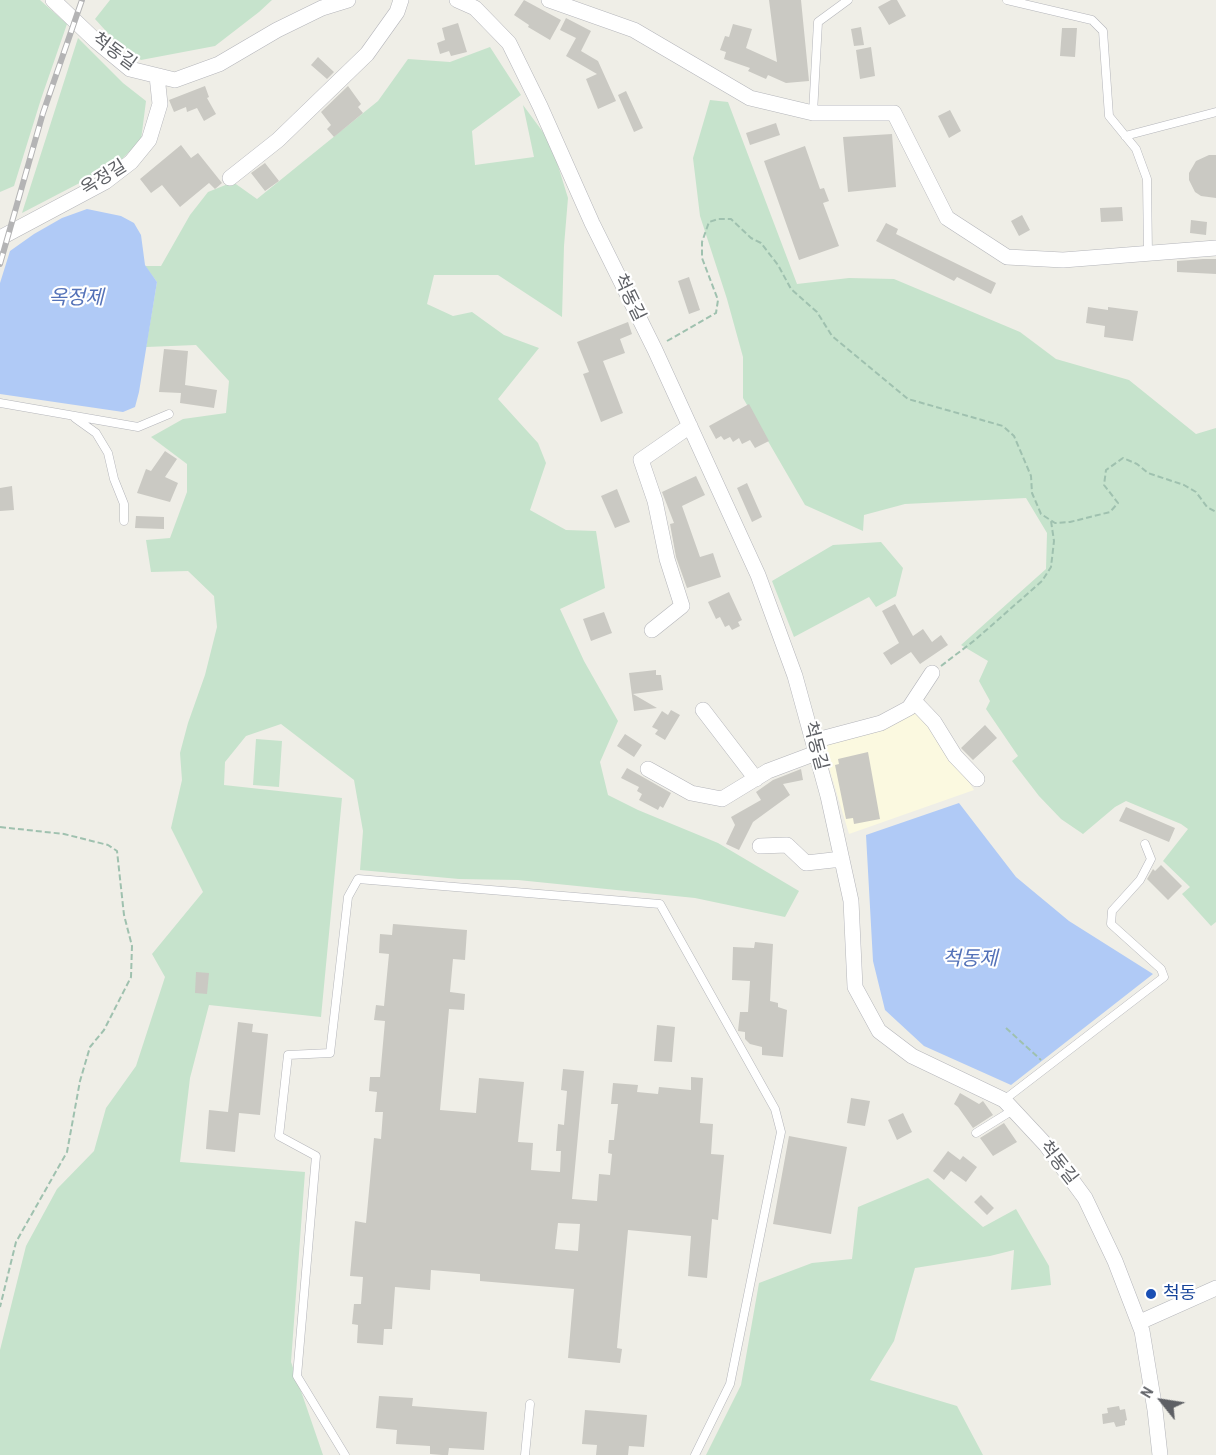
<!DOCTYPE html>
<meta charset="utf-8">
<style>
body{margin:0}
#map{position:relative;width:1216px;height:1455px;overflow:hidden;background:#efeee7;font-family:"Archivo Narrow",sans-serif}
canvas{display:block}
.north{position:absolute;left:1132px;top:1371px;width:60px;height:60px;-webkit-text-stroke:4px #fff;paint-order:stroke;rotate:300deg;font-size:16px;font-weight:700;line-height:24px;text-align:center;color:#5e6065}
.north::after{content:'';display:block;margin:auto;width:21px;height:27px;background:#5e6065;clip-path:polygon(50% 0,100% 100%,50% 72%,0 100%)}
</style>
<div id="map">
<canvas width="1216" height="1455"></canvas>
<div class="north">N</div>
</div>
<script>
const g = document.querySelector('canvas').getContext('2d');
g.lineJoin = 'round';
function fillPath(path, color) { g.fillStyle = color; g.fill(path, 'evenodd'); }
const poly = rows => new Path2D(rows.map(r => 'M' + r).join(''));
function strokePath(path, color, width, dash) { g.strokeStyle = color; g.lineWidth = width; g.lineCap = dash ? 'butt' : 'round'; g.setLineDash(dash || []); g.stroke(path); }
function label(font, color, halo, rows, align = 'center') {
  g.font = font + ' "Archivo Narrow","Noto Sans KR",sans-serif'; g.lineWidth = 4.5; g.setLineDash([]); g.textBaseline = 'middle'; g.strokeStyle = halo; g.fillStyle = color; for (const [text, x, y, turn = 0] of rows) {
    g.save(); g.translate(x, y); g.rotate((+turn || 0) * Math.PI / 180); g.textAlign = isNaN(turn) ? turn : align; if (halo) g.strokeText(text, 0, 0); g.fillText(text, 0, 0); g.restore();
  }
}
fillPath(poly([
 [915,708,931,724,974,790,849,834,822,744]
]), '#fbf9e0');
fillPath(poly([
 [0,0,40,0,67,24,41,99,14,186,0,192],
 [110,0,272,0,259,12,215,46,141,60,115,41,95,19],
 [78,38,123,83,146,101,141,140,118,163,22,213],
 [490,47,521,95,472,131,475,165,534,157,523,105,551,143,568,198,564,246,562,317,498,275,434,275,427,304,453,316,472,312,504,335,539,348,498,399,538,443,546,463,530,510,566,530,596,531,605,588,560,609,584,661,618,721,600,762,608,795,638,810,718,843,799,891,785,917,695,898,518,880,459,879,360,870,363,831,354,780,281,724,246,736,225,762,224,785,342,798,321,1017,209,1005,190,1078,180,1162,305,1172,291,1362,323,1455,0,1455,0,1350,26,1246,57,1189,94,1151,106,1108,136,1066,165,977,152,954,203,892,171,828,182,780,180,753,188,723,205,675,217,627,214,596,188,571,151,572,146,540,170,538,187,492,187,464,151,437,183,419,226,413,229,381,196,345,146,347,157,282,145,266,161,266,190,215,208,192,233,182,257,199,378,101,408,59,450,62],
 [710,100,728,102,797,284,849,278,894,279,1020,332,1056,359,1129,380,1196,434,1216,428,1216,922,1211,926,1182,894,1190,887,1163,861,1188,829,1181,824,1126,801,1115,807,1083,834,1061,819,1039,796,1012,761,1018,756,986,709,990,701,979,681,988,661,961,645,1046,569,1047,533,1026,498,905,504,864,515,863,531,805,505,743,398,743,357,727,299,700,216,693,158],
 [881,542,903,568,896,596,876,607,869,597,794,637,772,581,833,545],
 [256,739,282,741,279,787,253,785],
 [928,1178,983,1227,1016,1209,1049,1266,1051,1285,1011,1290,1014,1250,990,1256,915,1268,894,1341,870,1380,957,1406,983,1455,706,1455,741,1385,759,1283,812,1263,852,1259,858,1207]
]), '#c6e3cc');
fillPath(poly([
 [87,209,121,216,134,223,141,235,145,265,157,282,139,392,135,407,123,412,0,394,0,283,10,251,34,234,62,218],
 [959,803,1016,877,1069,921,1153,974,1011,1085,924,1046,885,1010,873,961,866,835]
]), '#b0caf6');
fillPath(poly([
 [524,0,561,20,550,40,528,27,529,25,514,15],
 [769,0,801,0,809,81,786,83,768,75,766,79,748,71,750,68,724,59,726,52,720,50,725,36,729,37,733,24,752,29,746,48,777,62],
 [891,0,897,0,906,16,889,25,878,7],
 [566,18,591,31,581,51,598,61,616,101,598,109,586,79,597,74,566,56,576,38,560,30],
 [458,23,467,52,451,56,449,51,440,54,437,43,445,40,442,28],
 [861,27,864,45,854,46,851,29],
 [1062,28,1077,28,1075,57,1060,56],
 [871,47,875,76,860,79,856,50],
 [318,57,334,72,327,79,311,65],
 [205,86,209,97,207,98,216,114,204,121,197,108,187,112,186,107,174,112,169,100],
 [348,86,361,104,358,107,363,113,334,137,327,129,331,125,321,112],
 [626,91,643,128,634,132,618,95],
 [950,110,961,131,949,138,938,116],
 [776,123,780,135,750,145,746,133],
 [892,134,896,187,848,192,843,137],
 [181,145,191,158,198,153,222,183,215,189,209,183,180,207,162,185,151,193,140,179],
 [805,146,820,189,824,188,829,201,823,203,839,246,799,260,764,161],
 [1209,155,1216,155,1216,198,1201,196,1195,192,1189,180,1189,173,1196,161],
 [265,163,279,181,265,191,251,173],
 [1122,207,1123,221,1101,222,1100,208],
 [1022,215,1030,230,1019,236,1011,221],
 [1191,220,1207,222,1206,235,1190,233],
 [886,223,898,229,896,234,996,283,991,294,957,277,954,281,876,241],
 [1203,259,1216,259,1216,274,1177,272,1177,261],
 [689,277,700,310,689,314,678,281],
 [1088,307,1108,310,1108,307,1138,311,1133,341,1104,337,1105,326,1086,323],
 [628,322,632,334,620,339,625,353,603,361,623,413,601,422,583,374,589,372,577,342],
 [164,349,188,351,185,385,217,390,214,408,180,403,181,393,159,392],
 [749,404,769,441,755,448,750,440,742,444,739,438,733,442,730,437,724,440,721,436,716,439,709,426],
 [165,451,177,459,165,477,178,483,170,502,137,493,146,469,151,471],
 [696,476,705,495,682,506,700,557,713,553,721,577,687,588,676,557,670,524,674,523,662,492],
 [747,483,762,517,752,522,737,488],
 [12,486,14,510,0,511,0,488],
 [617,489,630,522,615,528,601,496],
 [136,516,164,517,164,529,135,528],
 [729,592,742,620,738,622,740,626,732,630,729,625,725,627,720,617,716,619,708,602],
 [895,604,913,636,923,629,932,642,941,635,948,645,920,664,911,652,891,665,883,653,899,643,882,611],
 [604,612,612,633,591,641,583,619],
 [656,670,656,675,661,675,663,690,633,694,657,708,634,711,629,673],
 [671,710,680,715,665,740,655,734,658,730,652,727,662,711,668,715],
 [985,725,997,738,973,760,961,748],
 [625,734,642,745,634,757,617,746],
 [868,752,880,819,854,824,853,818,846,819,835,765,839,764,838,759],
 [627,768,671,793,663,808,660,806,658,810,639,800,642,794,637,791,639,787,621,778],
 [801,769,803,780,783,784,790,795,753,822,739,850,726,844,735,825,731,817,761,800,756,792,773,780],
 [1126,807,1175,828,1169,842,1119,821],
 [1161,865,1182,886,1168,900,1147,879,1153,869,1155,871],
 [393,924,467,930,465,960,453,959,450,992,465,994,464,1010,449,1009,440,1110,476,1113,479,1078,524,1082,518,1142,533,1143,531,1170,560,1172,561,1151,556,1151,558,1124,564,1125,567,1091,561,1090,563,1069,584,1071,572,1199,597,1201,599,1174,610,1175,612,1154,608,1153,609,1140,614,1140,618,1104,611,1104,613,1083,638,1085,637,1092,658,1094,659,1087,691,1090,691,1077,703,1078,700,1123,713,1124,711,1154,724,1155,718,1220,712,1219,707,1278,688,1276,691,1236,628,1230,617,1348,622,1349,620,1363,568,1358,574,1289,480,1281,480,1274,431,1270,430,1290,395,1287,392,1329,384,1329,383,1345,357,1343,358,1325,352,1324,354,1304,361,1304,363,1277,350,1276,355,1221,366,1223,374,1138,381,1139,383,1112,375,1112,377,1092,369,1091,370,1077,380,1077,385,1021,374,1020,376,1005,384,1006,389,954,379,953,380,934,392,935],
 [558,1223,580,1224,578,1251,555,1249],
 [755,942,773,944,770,1001,778,1003,778,1007,787,1010,783,1057,762,1055,762,1047,750,1044,745,1039,745,1032,738,1031,740,1012,748,1012,750,981,732,980,733,947,754,948],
 [196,972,209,973,207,994,195,993],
 [238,1022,253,1024,252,1032,268,1034,260,1115,239,1113,235,1152,206,1149,209,1110,228,1112],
 [657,1025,675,1027,672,1062,654,1061],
 [960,1093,979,1104,983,1101,993,1115,973,1128,958,1107,954,1104],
 [851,1098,870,1101,865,1126,847,1123],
 [903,1113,912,1132,897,1140,888,1120],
 [1004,1123,1017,1142,993,1156,980,1138],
 [789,1136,847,1147,831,1234,773,1224],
 [948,1151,960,1160,963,1156,977,1167,966,1182,951,1171,944,1180,933,1171],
 [981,1195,994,1208,987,1215,974,1202],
 [379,1396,413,1398,412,1406,487,1412,484,1450,449,1448,448,1455,442,1455,430,1454,430,1446,396,1444,397,1430,376,1428],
 [1119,1406,1120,1410,1125,1409,1127,1420,1125,1421,1125,1425,1116,1427,1114,1422,1103,1424,1102,1414,1108,1413,1107,1408],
 [585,1410,647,1415,644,1447,629,1446,628,1455,596,1455,597,1445,582,1444]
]), '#cac9c3');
const lane = poly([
 [1007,0,1092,20,1103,31,1109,116,1136,149,1147,179,1148,254],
 [813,113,818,22,848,0],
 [1125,136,1216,112],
 [0,403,138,427,169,414],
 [75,418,96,433,108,453,114,479,124,504,124,521],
 [1004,1100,1164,977,1161,969,1111,924,1112,911,1140,880,1151,859,1145,844],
 [976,1133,1013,1110],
 [345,1455,297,1376,316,1156,279,1136,288,1055,330,1053,348,897,358,879,660,904,775,1109,781,1132,730,1384,695,1455],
 [525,1455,530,1404]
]);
const street = poly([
 [53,0,96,41,130,69,175,80,219,64,277,30,322,8,348,0],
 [457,0,475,8,509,43,540,106,592,223,655,350,758,575,795,676,828,796,851,901,855,987,879,1031,912,1056,1004,1100,1046,1145,1085,1198,1115,1261,1142,1331,1155,1410,1160,1455],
 [549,0,634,30,750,98,813,113,894,113,947,218,1007,257,1063,260,1216,248],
 [230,178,278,140,367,54,397,12,401,0],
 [0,244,2,237,105,182,131,162,149,140,160,104,157,76],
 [652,630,682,606,667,559,655,501,641,460,690,426],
 [914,701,934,722,955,756,977,779],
 [703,710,756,779],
 [813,741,881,723,909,708,932,673],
 [648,769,691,793,722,799,768,771,816,753],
 [760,846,787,845,806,863,842,859],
 [1140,1322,1216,1288]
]);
strokePath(lane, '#b4b5ba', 9);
strokePath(street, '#b4b5ba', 16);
strokePath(poly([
 [667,341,716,313,718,300,702,258,702,242,709,222,718,219,731,219,751,238,761,243,778,265,791,289,817,312,832,336,908,399,1003,426,1014,436,1031,476,1032,493,1041,514,1055,523,1070,522,1110,512,1118,503,1104,485,1106,470,1123,458,1137,464,1148,473,1184,485,1196,492,1207,507,1216,512],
 [941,666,975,640,1042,581,1051,567,1054,541,1051,521],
 [0,827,64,834,108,845,117,851,124,915,132,946,131,977,104,1030,90,1047,80,1081,67,1152,16,1242,0,1307],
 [1006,1028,1041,1060]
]), '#9fc1af', 2, [6, 3]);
strokePath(lane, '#fff', 8);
strokePath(street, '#fff', 15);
const rail = poly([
 [0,264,43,113,82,0]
]);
strokePath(rail, '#b4b4b5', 6);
strokePath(rail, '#fff', 4, [11]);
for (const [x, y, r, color] of [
 [1151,1294,6,"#1a4fb4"]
]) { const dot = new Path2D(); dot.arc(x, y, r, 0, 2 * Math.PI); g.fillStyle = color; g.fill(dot); strokePath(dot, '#fff', 2); }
label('18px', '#5e6065', '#fff', [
 ["척동길",114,52,36],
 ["옥정길",104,178,-32],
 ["척동길",629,298,64],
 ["척동길",815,746,75],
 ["척동길",1058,1163,52]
]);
label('18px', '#164399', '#fff', [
 ["척동",1163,1294]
], 'left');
label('italic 20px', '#5472b8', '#fff', [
 ["옥정제",76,299],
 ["척동제",970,960]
]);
</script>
